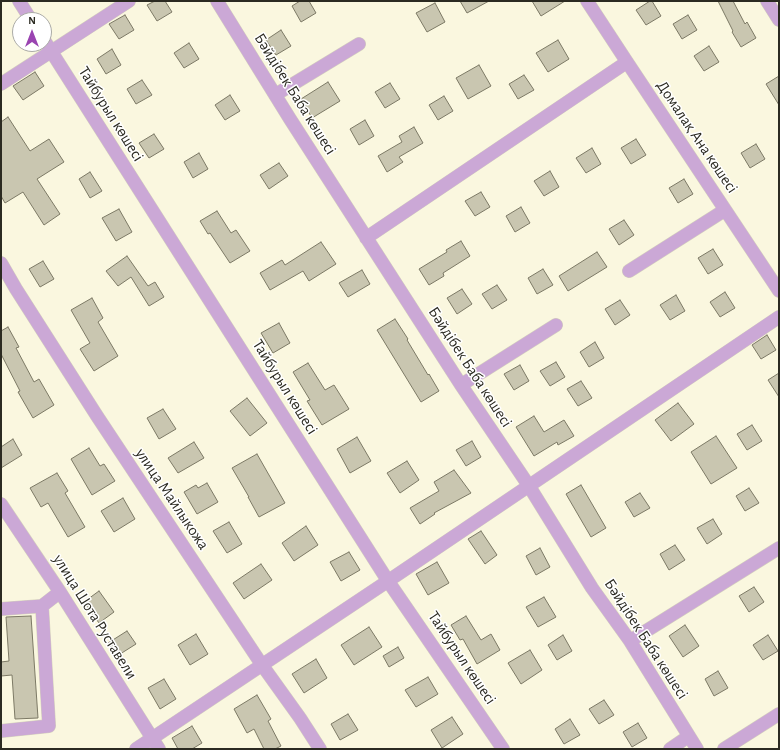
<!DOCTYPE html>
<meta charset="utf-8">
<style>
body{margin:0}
#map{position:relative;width:780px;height:750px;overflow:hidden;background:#faf7df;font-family:"Alegreya Sans",sans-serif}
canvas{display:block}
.frame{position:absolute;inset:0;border:2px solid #2b2a21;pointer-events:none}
.north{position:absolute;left:12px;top:12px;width:40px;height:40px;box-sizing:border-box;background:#fff;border:1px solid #aaaaa6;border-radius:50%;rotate:0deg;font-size:11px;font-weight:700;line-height:16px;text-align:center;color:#2b2a21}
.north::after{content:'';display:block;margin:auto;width:14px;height:18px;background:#9a44b1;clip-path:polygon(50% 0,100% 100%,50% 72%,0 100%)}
</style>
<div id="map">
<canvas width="780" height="750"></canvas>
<div class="frame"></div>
<div class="north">N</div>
</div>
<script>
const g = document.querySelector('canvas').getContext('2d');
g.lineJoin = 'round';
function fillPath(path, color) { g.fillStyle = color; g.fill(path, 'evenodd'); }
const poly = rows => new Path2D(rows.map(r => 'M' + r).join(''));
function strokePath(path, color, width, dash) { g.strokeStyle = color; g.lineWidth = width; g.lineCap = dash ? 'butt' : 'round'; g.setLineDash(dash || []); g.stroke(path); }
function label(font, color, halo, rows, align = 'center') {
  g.font = font + ' "Alegreya Sans",sans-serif'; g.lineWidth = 3; g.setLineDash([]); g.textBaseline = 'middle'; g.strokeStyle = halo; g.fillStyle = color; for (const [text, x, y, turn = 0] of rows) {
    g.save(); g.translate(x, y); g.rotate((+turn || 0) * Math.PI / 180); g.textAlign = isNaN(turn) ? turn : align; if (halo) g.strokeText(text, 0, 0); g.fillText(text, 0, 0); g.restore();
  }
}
const building = poly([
 [155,1,165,1,172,12,157,21,147,5,155,1],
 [300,1,309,1,316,13,301,22,292,6,300,1],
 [460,1,489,1,467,13,460,1],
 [532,1,565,1,541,16,532,1],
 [650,1,652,1,661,16,646,25,636,10,650,1],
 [718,1,733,1,745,24,747,22,756,38,741,47,732,32,733,31,718,1],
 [435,3,445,22,427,32,416,13,435,3],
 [125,15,134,30,119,39,109,24,125,15],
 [688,15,697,30,682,39,673,24,688,15],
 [281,30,291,46,276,55,266,40,281,30],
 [558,40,569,59,548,72,536,53,558,40],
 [189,43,199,59,184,68,174,53,189,43],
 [709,46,719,62,704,71,694,56,709,46],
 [112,49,121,65,106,74,97,59,112,49],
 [479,65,491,86,468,99,456,78,479,65],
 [35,72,44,86,23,100,13,86,35,72],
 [524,75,534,90,518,99,509,84,524,75],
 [779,76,779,105,766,84,779,76],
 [142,80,152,95,136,104,127,89,142,80],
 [328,82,340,101,312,118,301,99,328,82],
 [390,83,400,99,385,108,375,92,390,83],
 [230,95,240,111,225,120,215,105,230,95],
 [444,96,453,111,438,120,429,105,444,96],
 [8,117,30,151,49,139,64,162,37,179,60,214,44,225,23,192,5,203,1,196,1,122,8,117],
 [365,120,374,136,359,145,350,129,365,120],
 [414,127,423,143,399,157,403,162,387,172,378,156,402,142,399,136,414,127],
 [154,134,164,149,149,158,139,143,154,134],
 [636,139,646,155,631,164,621,148,636,139],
 [756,144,765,159,750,168,741,153,756,144],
 [592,148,601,164,586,173,576,158,592,148],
 [199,153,208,169,193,178,184,162,199,153],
 [279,163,288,176,269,189,260,175,279,163],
 [550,171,559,187,544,196,534,181,550,171],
 [90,172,102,191,90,198,79,179,90,172],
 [684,179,693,194,678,203,669,188,684,179],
 [481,192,490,207,475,216,465,201,481,192],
 [521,207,530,223,515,232,506,216,521,207],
 [119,209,132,232,116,241,102,218,119,209],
 [217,211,231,233,236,230,250,251,230,263,210,233,208,234,200,221,217,211],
 [624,220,634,235,619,245,609,229,624,220],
 [461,241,470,256,443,273,444,276,429,285,419,269,447,252,446,250,461,241],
 [321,242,336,264,309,281,303,271,270,290,260,273,282,260,285,265,321,242],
 [713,249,723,265,708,274,698,258,713,249],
 [597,252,607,267,568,291,559,276,597,252],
 [127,256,148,286,155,282,164,297,149,306,131,277,118,286,106,271,127,256],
 [43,261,54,279,40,287,29,269,43,261],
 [543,269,553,285,537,294,528,278,543,269],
 [362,270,370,284,348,297,339,283,362,270],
 [497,285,507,300,492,309,482,294,497,285],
 [462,289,472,304,457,314,447,298,462,289],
 [725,292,735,308,720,317,710,302,725,292],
 [676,295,685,311,670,320,660,305,676,295],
 [92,298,103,318,98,322,118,356,94,371,80,349,90,343,71,310,92,298],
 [620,300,630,315,615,325,605,309,620,300],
 [395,319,408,339,407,340,428,375,429,374,439,391,421,402,377,330,395,319],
 [279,323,290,343,273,353,261,333,279,323],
 [8,327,19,347,16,348,34,382,39,379,54,405,33,418,18,392,20,391,1,354,1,331,8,327],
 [767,335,776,350,761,359,752,345,767,335],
 [595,342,604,358,589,367,580,352,595,342],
 [556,362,565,377,550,386,540,371,556,362],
 [308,363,325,390,334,385,349,409,322,425,307,401,310,400,293,372,308,363],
 [520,365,529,381,514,390,504,374,520,365],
 [779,373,779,397,768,380,779,373],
 [581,381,592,398,578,406,567,389,581,381],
 [247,398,267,423,250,436,230,411,247,398],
 [678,403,694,424,671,441,655,420,678,403],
 [163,409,176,429,159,439,147,418,163,409],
 [534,416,544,432,564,420,574,436,558,445,557,442,534,456,516,427,534,416],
 [752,425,762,441,747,450,737,434,752,425],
 [716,436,737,468,711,484,691,452,716,436],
 [357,437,371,461,350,473,337,449,357,437],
 [13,439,22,455,1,468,1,447,13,439],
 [472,441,481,457,466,466,456,450,472,441],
 [194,442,204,458,178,473,168,458,194,442],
 [89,448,100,466,104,464,115,481,92,495,71,459,89,448],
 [257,454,285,503,259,517,248,497,249,497,232,468,257,454],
 [407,461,419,480,400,493,387,473,407,461],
 [454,470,471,493,434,513,435,514,420,524,410,508,439,491,434,482,454,470],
 [57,473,68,491,65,493,85,527,68,537,48,503,41,507,30,488,57,473],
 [207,483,218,502,197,514,184,492,196,485,198,488,207,483],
 [581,485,606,528,591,537,566,494,581,485],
 [749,488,759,503,745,511,736,496,749,488],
 [640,493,650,508,634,517,625,502,640,493],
 [123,498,135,519,114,532,101,511,123,498],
 [713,519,722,534,707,544,697,528,713,519],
 [229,522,242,544,227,553,213,531,229,522],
 [306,526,318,545,294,561,282,543,306,526],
 [481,531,497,555,485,564,468,539,481,531],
 [675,545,685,560,669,570,660,554,675,545],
 [540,548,550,567,536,575,526,556,540,548],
 [349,552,360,570,341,581,330,562,349,552],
 [437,562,449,583,428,595,416,574,437,562],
 [261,564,272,580,244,599,233,583,261,564],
 [754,587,764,602,749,612,739,596,754,587],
 [99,591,114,612,99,623,84,602,99,591],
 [544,597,556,617,538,627,526,607,544,597],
 [31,616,38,718,15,719,12,675,1,676,1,662,9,661,6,617,31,616],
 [466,616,481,640,491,634,500,650,477,664,463,639,460,640,451,625,466,616],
 [685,625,699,646,683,657,669,636,685,625],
 [369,627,382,647,354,665,341,645,369,627],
 [127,631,136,644,117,656,108,643,127,631],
 [196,634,208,654,190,665,178,645,196,634],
 [563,635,572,651,557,660,548,645,563,635],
 [768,635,778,651,763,660,753,645,768,635],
 [398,647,404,658,389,667,383,656,398,647],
 [530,650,542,670,521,684,508,663,530,650],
 [316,659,327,678,304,693,292,674,316,659],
 [718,671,728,688,714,696,705,679,718,671],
 [428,677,438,694,416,707,405,690,428,677],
 [164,679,176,699,160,709,148,688,164,679],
 [257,695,271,719,268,721,281,746,275,749,264,749,254,729,247,733,234,709,257,695],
 [604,700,614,715,599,724,589,709,604,700],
 [348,714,358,730,340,740,331,724,348,714],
 [452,717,463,734,442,748,431,730,452,717],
 [570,719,580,735,564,744,555,729,570,719],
 [638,723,647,738,632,747,623,732,638,723],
 [192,726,202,743,192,749,178,749,172,738,192,726]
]);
fillPath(building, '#c9c6b0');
strokePath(building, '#7c7965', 1);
const minor = poly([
 [19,1,31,20],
 [217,1,290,119,461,385,529,486,592,588,630,641,697,749],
 [587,1,627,62,779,291],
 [767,1,779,20],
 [44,40,388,581,503,749],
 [1,84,129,1],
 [275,95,359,44],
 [366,238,627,62],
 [1,263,16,289,97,416,262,665,300,718,320,749],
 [629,271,725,210],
 [461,385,556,325],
 [1,504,60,592,159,749],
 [1,609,42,606,60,592],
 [630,641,779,548],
 [1,731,49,726,42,606],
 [136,749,388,581,779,317],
 [670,749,689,736],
 [724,749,779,714]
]);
strokePath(minor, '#d5d2bd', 14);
strokePath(minor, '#cba8d6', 13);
label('16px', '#2b2a21', '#fff', [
 ["Бәйдібек Баба көшесі",295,94,58],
 ["Тайбурыл көшесі",111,114,58],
 ["Домалақ Ана көшесі",697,137,56],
 ["Бәйдібек Баба көшесі",470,367,57],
 ["Тайбурыл көшесі",285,387,58],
 ["улица Майлыкожа",172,499,56],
 ["улица Шота Руставели",95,617,58],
 ["Бәйдібек Баба көшесі",646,639,57],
 ["Тайбурыл көшесі",462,658,56]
]);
</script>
